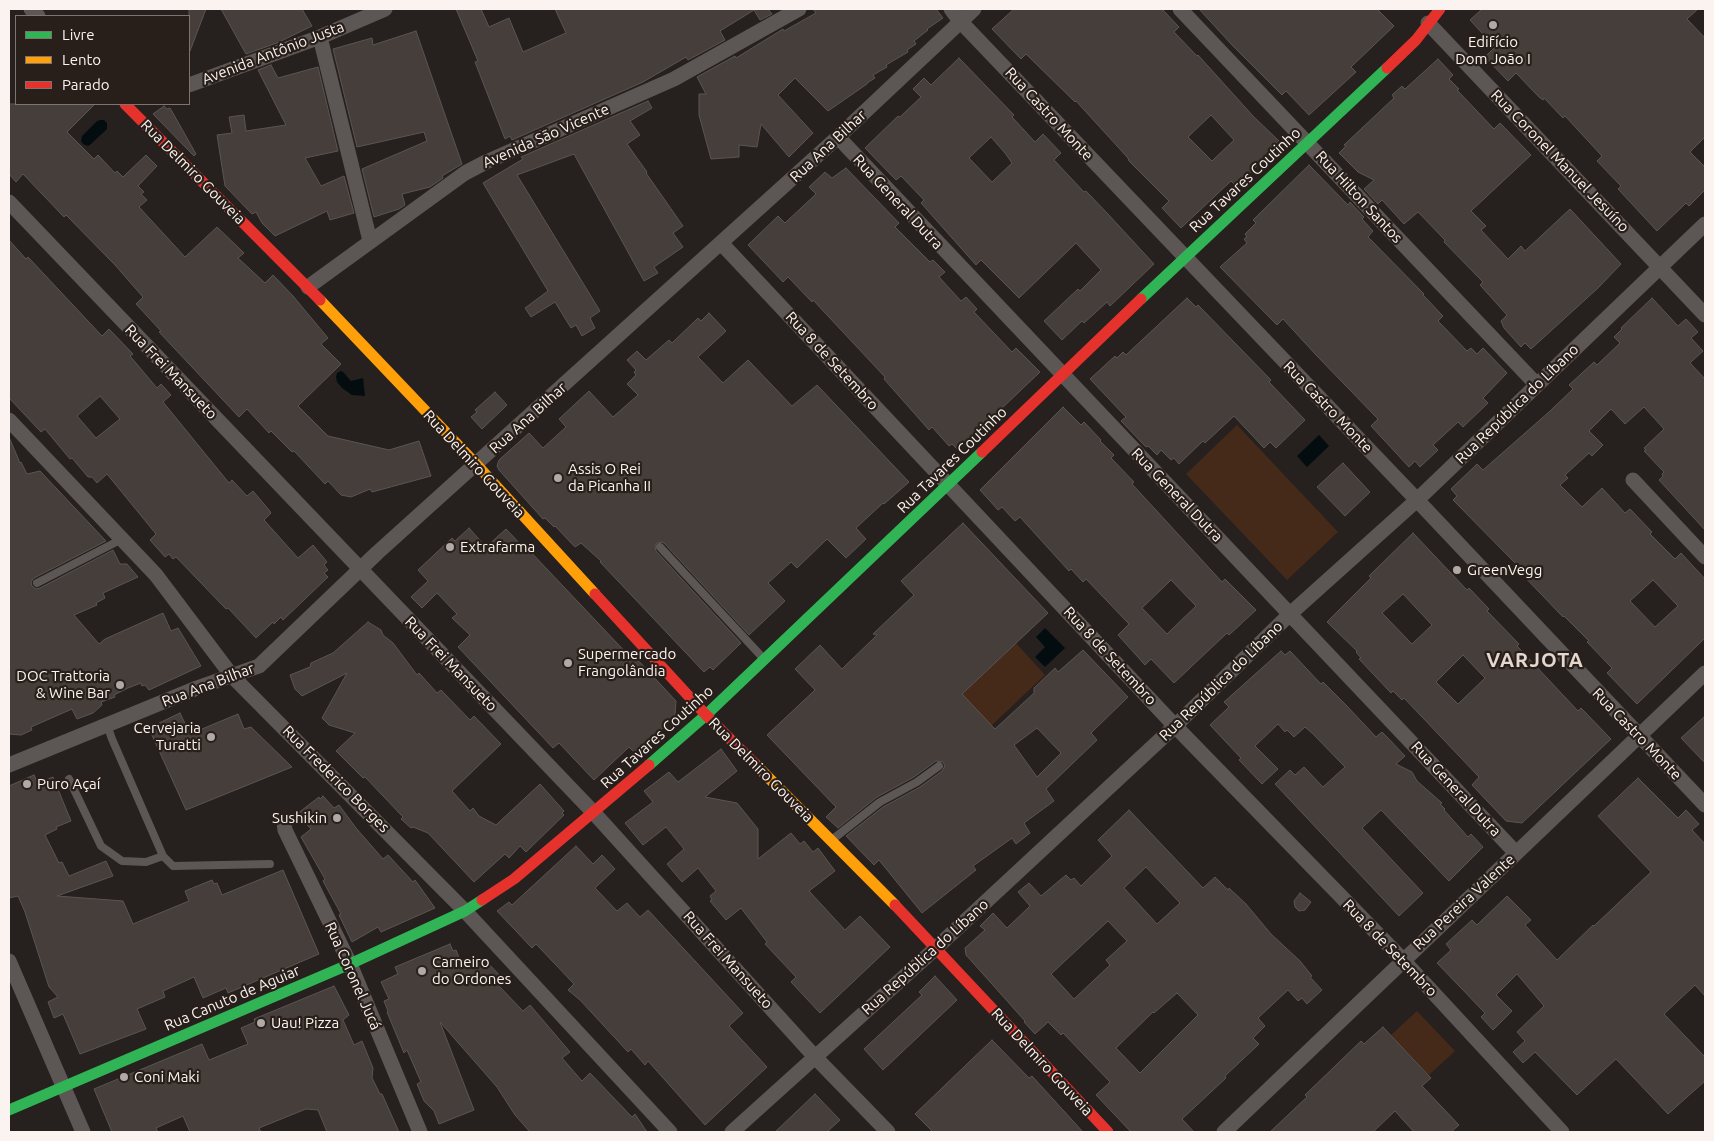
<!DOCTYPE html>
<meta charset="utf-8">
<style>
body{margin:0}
#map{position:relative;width:1714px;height:1141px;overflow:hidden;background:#26201e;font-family:Ubuntu,sans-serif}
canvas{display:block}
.frame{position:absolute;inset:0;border:10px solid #faf3ef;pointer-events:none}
.legend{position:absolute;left:15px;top:15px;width:175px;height:90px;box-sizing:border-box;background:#291f1a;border:1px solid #7d746f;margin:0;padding:6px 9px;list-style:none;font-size:15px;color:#faf3ef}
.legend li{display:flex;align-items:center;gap:10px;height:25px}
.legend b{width:25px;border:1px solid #7d746f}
</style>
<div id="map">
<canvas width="1714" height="1141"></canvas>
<div class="frame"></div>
<ul class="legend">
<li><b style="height:6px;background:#30b455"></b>Livre</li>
<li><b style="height:6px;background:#ff9f0a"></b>Lento</li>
<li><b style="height:6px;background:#e5322d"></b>Parado</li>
</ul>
</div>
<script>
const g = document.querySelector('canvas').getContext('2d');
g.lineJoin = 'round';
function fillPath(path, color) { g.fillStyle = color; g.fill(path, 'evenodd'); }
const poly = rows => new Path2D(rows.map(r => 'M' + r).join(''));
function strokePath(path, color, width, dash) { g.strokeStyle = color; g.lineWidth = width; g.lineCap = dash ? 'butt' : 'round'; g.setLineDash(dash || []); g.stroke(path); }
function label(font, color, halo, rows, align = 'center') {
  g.font = font + ' Ubuntu,sans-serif'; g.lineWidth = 4.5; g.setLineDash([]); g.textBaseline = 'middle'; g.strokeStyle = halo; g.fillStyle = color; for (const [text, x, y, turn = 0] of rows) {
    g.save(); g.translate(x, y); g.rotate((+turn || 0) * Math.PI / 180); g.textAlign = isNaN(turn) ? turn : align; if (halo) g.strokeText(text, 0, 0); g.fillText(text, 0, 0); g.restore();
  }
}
fillPath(poly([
 [1237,425,1338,532,1287,580,1186,474],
 [1016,643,1045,675,991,726,962,694],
 [1417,1011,1455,1051,1429,1075,1391,1035]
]), '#452a1a');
fillPath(poly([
 [100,120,104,120,107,123,107,129,91,144,88,146,83,144,81,141,82,136,97,121],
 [341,371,343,372,351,381,363,378,365,396,352,395,342,388,337,382,336,377,337,373],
 [1319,435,1329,446,1307,467,1297,456],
 [1045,628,1065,648,1045,667,1035,657,1045,647,1036,637]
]), '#030d10');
const building = poly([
 [189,9,206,9,190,51,189,51,189,9],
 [221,9,302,9,312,26,277,43,246,54,221,9],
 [456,9,481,9,489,27,509,18,523,52,566,33,555,9,768,9,772,14,760,20,754,10,720,31,725,40,688,60,686,57,643,82,512,140,510,136,505,139,475,62,478,61,456,9],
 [813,9,936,9,943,18,927,29,928,30,914,41,916,44,907,50,908,52,886,65,887,67,873,75,875,78,867,83,867,84,828,111,795,78,778,95,813,133,789,157,761,124,757,147,739,145,739,157,711,159,699,115,699,94,706,94,697,77,735,56,736,58,783,29,784,31,816,13,813,9],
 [1014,9,1162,9,1179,27,1174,32,1197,56,1198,55,1253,116,1281,143,1236,186,1231,181,1181,228,1162,208,1169,201,1129,161,1128,158,1076,101,1075,102,1026,54,1021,59,992,29,1014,9],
 [1211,115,1234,140,1212,161,1188,137,1211,115],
 [1199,9,1377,9,1394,26,1351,67,1356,72,1309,115,1286,91,1282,95,1232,45,1199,9],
 [1482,9,1698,9,1687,19,1705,38,1705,137,1690,152,1705,167,1705,190,1689,206,1686,203,1657,231,1618,189,1621,186,1597,161,1602,156,1565,116,1563,118,1544,98,1543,100,1539,97,1516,73,1508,81,1485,57,1495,47,1470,20,1482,9],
 [416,31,462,164,442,176,443,178,430,187,402,194,405,205,399,209,374,217,362,169,427,141,424,132,357,147,333,49,372,38,373,45,416,31],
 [959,58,1014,115,1012,117,1035,142,1043,134,1061,153,1054,160,1084,192,1086,191,1107,213,1154,264,1110,306,1107,302,1084,323,1082,321,1062,340,1044,321,1078,289,1080,291,1101,270,1076,243,1019,298,981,260,976,265,921,203,924,200,901,176,896,180,865,148,898,116,900,117,921,97,913,89,924,78,931,85,959,58],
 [991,137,1005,153,1012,163,992,182,969,158,991,137],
 [1438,59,1453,75,1449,79,1459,89,1457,90,1494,129,1500,123,1531,155,1471,211,1486,226,1481,230,1508,259,1521,246,1525,251,1570,209,1621,264,1598,288,1531,349,1525,343,1521,347,1504,328,1501,321,1507,315,1480,285,1483,282,1444,242,1445,240,1418,212,1404,224,1382,200,1378,204,1364,189,1374,180,1358,172,1339,153,1346,146,1344,145,1394,98,1392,95,1402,86,1405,89,1438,59],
 [271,65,278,78,318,67,338,151,305,158,321,186,344,176,354,213,330,220,327,211,275,236,262,223,256,212,252,214,225,186,217,135,232,133,229,117,244,115,246,131,286,125,258,70,271,65],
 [648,101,652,108,630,121,640,135,627,144,647,172,646,173,683,226,673,233,683,247,654,267,658,273,644,281,574,154,517,175,600,311,590,318,595,328,582,336,576,325,571,328,555,302,531,317,525,308,548,291,483,183,523,159,521,157,648,101],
 [9,104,95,104,67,132,94,159,98,155,115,173,117,171,123,177,146,155,157,166,138,186,144,192,141,194,147,200,139,207,185,257,217,227,244,253,238,258,265,283,273,275,293,296,328,338,321,344,341,364,298,406,328,436,389,450,419,441,431,476,372,492,370,489,351,497,341,495,328,481,325,484,294,451,292,452,271,431,269,433,247,409,239,417,159,332,161,331,136,304,143,297,115,265,66,215,64,217,23,174,16,182,9,174,9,104],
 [164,106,167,109,170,108,174,115,196,154,194,156,153,114,164,106],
 [1309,165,1348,205,1350,202,1364,217,1362,219,1373,231,1368,237,1424,294,1423,295,1443,316,1438,321,1467,351,1471,348,1477,354,1483,348,1507,373,1483,398,1488,403,1463,427,1458,422,1433,445,1438,450,1420,467,1415,461,1409,467,1371,426,1378,419,1317,356,1283,319,1277,325,1220,267,1247,243,1244,239,1247,237,1245,234,1256,223,1253,220,1309,165],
 [846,168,899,223,895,227,930,262,933,260,945,272,939,277,961,301,966,297,977,309,974,312,1012,352,1016,348,1040,372,958,450,952,444,949,446,932,427,929,430,884,379,885,377,813,300,812,302,788,277,783,282,748,245,778,216,785,223,816,194,809,187,825,172,832,178,846,168],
 [9,240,26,259,28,257,102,336,109,329,133,354,130,356,157,388,161,384,171,395,163,402,229,483,232,480,247,496,253,491,269,510,271,513,264,520,298,558,313,545,327,562,324,565,328,570,324,573,328,577,283,620,281,617,274,624,273,622,256,638,228,608,226,609,176,557,173,559,169,554,165,557,150,540,156,534,107,474,97,483,92,477,88,477,72,458,70,459,45,429,41,432,9,398,9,240],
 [100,396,120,419,96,438,77,416,100,396],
 [1187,298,1196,307,1198,305,1271,380,1269,382,1305,420,1276,448,1270,442,1264,448,1234,416,1205,443,1203,441,1179,464,1174,458,1171,460,1161,450,1157,455,1148,446,1146,447,1121,421,1126,417,1090,379,1115,356,1117,358,1123,352,1126,355,1187,298],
 [1652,298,1678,326,1686,319,1698,332,1691,338,1703,351,1690,363,1705,379,1705,530,1659,480,1663,476,1662,474,1664,472,1644,451,1646,450,1644,448,1664,429,1644,407,1625,424,1611,409,1589,431,1603,445,1592,456,1589,453,1565,475,1568,478,1560,485,1582,507,1602,488,1625,513,1630,509,1652,532,1650,534,1675,559,1681,553,1705,579,1705,638,1637,704,1607,673,1612,668,1587,642,1589,641,1564,616,1563,617,1518,570,1520,568,1453,500,1457,496,1451,489,1477,464,1483,470,1549,412,1573,389,1569,385,1594,362,1597,365,1620,343,1614,337,1622,329,1621,328,1652,298],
 [1653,580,1678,606,1655,627,1630,601,1653,580],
 [709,313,726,331,698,357,723,383,748,360,792,406,817,385,909,482,884,504,883,503,856,528,866,539,846,558,827,539,797,568,791,562,768,583,785,601,749,635,664,543,661,542,657,543,655,546,656,551,741,643,713,670,710,667,704,672,600,562,601,561,581,543,575,547,555,526,554,527,545,518,543,519,499,470,497,466,499,460,529,433,543,448,566,427,559,419,589,391,613,417,638,395,627,384,636,375,634,372,636,370,627,360,637,351,646,360,669,340,672,343,698,318,701,321,709,313],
 [495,392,507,405,482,429,471,417,477,412,475,410,495,392],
 [1063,407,1081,425,1084,422,1101,440,1100,441,1114,455,1111,458,1134,482,1132,484,1222,582,1225,579,1256,610,1229,635,1227,633,1174,683,1151,659,1145,665,1118,635,1129,624,1086,579,1083,582,1071,569,1069,571,1020,517,1015,521,1002,507,998,510,980,490,1063,407],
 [1171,580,1196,606,1167,634,1142,608,1171,580],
 [9,437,20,463,21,462,27,474,40,471,106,541,34,578,31,582,32,586,36,589,40,588,113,550,120,564,127,564,138,577,103,593,105,598,96,603,97,605,74,615,99,644,105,639,163,613,171,631,178,628,201,666,149,690,145,685,142,686,141,683,128,688,114,695,115,697,101,702,102,705,93,713,77,719,72,709,31,727,32,730,21,735,9,734,9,437],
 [1343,463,1370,492,1345,516,1317,487,1343,463],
 [963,523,1048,613,962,694,995,729,1034,693,1034,688,1055,668,1058,672,1083,650,1128,697,1091,733,1097,740,1046,789,1054,801,1024,823,1030,833,1016,844,1012,838,973,866,976,870,922,913,879,860,874,865,846,836,883,807,920,787,942,771,945,766,943,762,936,761,914,777,877,797,838,828,826,817,836,807,767,735,815,690,795,669,820,645,842,669,877,635,873,634,914,595,901,581,963,523],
 [1037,728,1061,753,1037,777,1014,745,1037,728],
 [469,528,486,547,506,529,526,550,527,548,633,660,636,658,676,701,675,716,636,754,629,747,594,780,559,743,553,748,458,647,470,635,452,618,457,614,437,593,422,608,411,597,428,581,418,570,452,538,455,541,469,528],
 [1413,533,1467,590,1469,588,1489,609,1487,611,1519,644,1517,646,1578,711,1581,708,1611,739,1522,823,1506,821,1472,785,1479,777,1404,698,1402,700,1393,691,1391,693,1359,659,1361,658,1356,652,1357,651,1327,622,1371,578,1369,576,1413,533],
 [1403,594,1432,625,1412,644,1382,613,1403,594],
 [1463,655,1485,678,1458,704,1436,682,1463,655],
 [368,622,381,630,383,635,393,643,417,675,419,673,437,693,441,690,470,720,474,716,501,744,452,791,470,811,473,808,479,816,496,825,540,784,564,811,562,813,564,815,526,852,520,846,509,858,505,854,474,882,428,833,413,827,411,828,401,819,403,817,365,777,363,778,336,751,355,733,329,725,322,718,347,673,302,696,295,689,290,675,310,667,311,663,333,653,368,622],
 [1281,651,1285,655,1290,651,1321,684,1323,682,1346,705,1376,737,1382,732,1388,738,1405,756,1396,764,1412,772,1417,781,1442,803,1440,804,1445,809,1444,810,1468,837,1471,834,1483,847,1449,881,1381,810,1362,828,1423,893,1399,916,1275,784,1290,770,1295,775,1304,767,1323,787,1345,767,1313,734,1305,727,1294,737,1287,730,1285,732,1278,724,1255,746,1278,769,1262,784,1239,760,1241,758,1210,725,1229,707,1224,702,1281,651],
 [180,713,190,734,238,714,244,729,251,727,292,767,186,810,151,733,160,726,159,723,180,713],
 [1705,716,1705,763,1681,738,1705,716],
 [721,749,737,771,705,797,737,803,758,829,758,859,791,833,800,844,804,841,813,852,818,848,835,871,809,891,845,930,860,916,890,947,820,1013,791,982,796,977,765,944,767,942,741,908,726,920,710,901,712,900,710,896,716,891,698,868,682,882,667,864,684,849,666,827,643,845,625,823,653,802,644,791,669,772,678,782,721,749],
 [34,775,38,783,53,777,71,821,56,827,57,829,45,835,59,863,62,862,69,876,106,861,113,876,57,896,123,901,133,924,189,901,185,891,212,880,214,884,217,883,222,895,283,870,319,954,228,993,226,988,203,998,194,977,163,991,165,997,137,1009,146,1029,80,1054,63,1014,54,1018,48,1002,58,997,49,987,25,912,18,896,9,898,9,786,34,775],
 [1638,778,1678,818,1686,810,1699,824,1692,830,1705,844,1705,996,1695,985,1664,1014,1705,1057,1705,1081,1668,1114,1616,1059,1577,1095,1535,1052,1523,1063,1513,1052,1525,1041,1517,1032,1544,1006,1517,974,1496,995,1512,1011,1493,1030,1481,1017,1485,1013,1437,963,1451,950,1446,944,1472,920,1477,925,1507,896,1531,920,1525,925,1557,960,1593,925,1594,926,1651,872,1598,816,1638,778],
 [323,796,334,808,339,805,356,828,383,859,388,855,413,882,415,880,435,908,381,932,378,927,352,942,339,915,341,914,323,881,325,879,301,837,311,829,297,814,319,797,320,799,323,796],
 [1129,810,1203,888,1215,877,1228,890,1229,888,1246,904,1271,934,1300,961,1312,976,1310,977,1322,990,1307,1004,1302,998,1298,1001,1288,990,1258,1018,1265,1026,1253,1038,1259,1044,1225,1076,1226,1078,1182,1119,1194,1132,1131,1132,1096,1095,1110,1082,1063,1033,1061,1035,1048,1022,1035,1034,1024,1022,1025,1021,966,955,965,948,985,930,980,926,993,913,1007,928,1030,906,1018,892,1029,883,1041,896,1066,875,1071,880,1074,878,1081,886,1112,856,1098,840,1129,810],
 [1146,867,1180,903,1157,924,1124,888,1146,867],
 [1108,921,1127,941,1106,960,1110,965,1074,999,1051,974,1108,921],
 [1177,993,1198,1015,1140,1073,1116,1048,1153,1012,1154,1013,1177,993],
 [576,846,593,864,602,855,615,869,595,888,617,911,627,903,640,917,648,910,743,1013,729,1026,767,1067,705,1125,648,1061,645,1065,631,1049,628,1052,580,1000,568,990,574,984,536,944,532,948,497,911,509,902,512,905,576,846],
 [1300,893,1311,902,1305,910,1299,911,1295,907,1294,901,1300,893],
 [450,944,453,951,456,950,462,965,474,959,478,967,487,962,505,981,499,986,523,1011,530,1005,570,1052,562,1058,582,1081,590,1073,632,1117,635,1114,647,1132,530,1132,515,1115,497,1087,440,1022,474,1110,439,1124,434,1111,424,1101,417,1084,421,1082,407,1050,404,1053,387,1012,388,1011,384,1001,389,999,381,982,398,974,395,967,450,944],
 [935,976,957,1000,883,1070,864,1049,922,995,919,992,935,976],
 [334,986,349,1015,343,1020,354,1045,362,1041,373,1068,372,1078,380,1094,382,1094,399,1132,327,1132,318,1110,306,1109,259,1128,261,1132,190,1132,183,1116,156,1128,158,1132,112,1132,94,1089,202,1044,209,1060,248,1044,241,1028,255,1022,254,1019,334,986],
 [1383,1027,1431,1078,1422,1086,1459,1125,1451,1132,1414,1132,1395,1111,1373,1132,1270,1132,1307,1097,1305,1095,1361,1041,1364,1044,1383,1027],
 [992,1040,1029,1078,1032,1076,1083,1132,933,1132,915,1114,992,1040],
 [815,1094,840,1120,827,1132,775,1132,815,1094]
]);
fillPath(building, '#463e3a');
strokePath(building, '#5a5553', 1);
strokePath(poly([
 [660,547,763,658],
 [37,583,122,539],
 [107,725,112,739,163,856,173,866,270,864],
 [69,779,101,846,122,861,146,862,163,856],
 [833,839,880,802,917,782,939,766]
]), '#5c5754', 8);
strokePath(poly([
 [31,9,38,16],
 [951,9,960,21,1417,500,1705,805],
 [1180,9,1537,385],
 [1428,23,1705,315],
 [320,37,370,241],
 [189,85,320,37,385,9],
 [838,137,1516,853],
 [9,202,594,813,815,1057,888,1132],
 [722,244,1175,726,1403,960,1562,1132],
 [308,287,465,173,486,162,674,79,799,9],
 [9,420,156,575,232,676,465,911,670,1132],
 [1633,480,1705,557],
 [9,765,197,688,259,666,377,553,838,137,974,9],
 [284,822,285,830,350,964,420,1132],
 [9,961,83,1132],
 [732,1132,936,948,1175,726,1290,614,1417,500,1705,224],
 [1224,1132,1705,673]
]), '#5c5754', 15);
strokePath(poly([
 [1141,299,1387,68],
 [649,765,706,715,982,452],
 [9,1110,350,964,465,911,482,900]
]), '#30b455', 11);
strokePath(poly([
 [320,300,476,464,595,594],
 [755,764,895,905]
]), '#ff9f0a', 11);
strokePath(poly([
 [1387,68,1416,40,1440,9],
 [125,104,320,300],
 [982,452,1141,299],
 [595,594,706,715,755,764],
 [482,900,514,879,649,765],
 [895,905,1108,1132]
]), '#e5322d', 11);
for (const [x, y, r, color] of [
 [1493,25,5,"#b0a9a6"],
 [558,478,5,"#b0a9a6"],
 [450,547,5,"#b0a9a6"],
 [1457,570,5,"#b0a9a6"],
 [568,663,5,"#b0a9a6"],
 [120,685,5,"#b0a9a6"],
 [211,737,5,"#b0a9a6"],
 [27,784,5,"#b0a9a6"],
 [337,818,5,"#b0a9a6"],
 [422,971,5,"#b0a9a6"],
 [261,1023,5,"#b0a9a6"],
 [124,1077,5,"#b0a9a6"]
]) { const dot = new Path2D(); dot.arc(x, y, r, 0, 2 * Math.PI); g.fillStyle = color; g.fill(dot); strokePath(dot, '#291f1a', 2); }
label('15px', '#faf3ef', '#291f1a', [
 ["Edifício",1493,42,"center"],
 ["Dom João I",1493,59,"center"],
 ["Assis O Rei",568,469],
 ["da Picanha II",568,486],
 ["Extrafarma",460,547],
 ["GreenVegg",1467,570],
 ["Supermercado",578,654],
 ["Frangolândia",578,671],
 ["DOC Trattoria",110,676,"right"],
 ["& Wine Bar",110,693,"right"],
 ["Cervejaria",201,728,"right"],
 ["Turatti",201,745,"right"],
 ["Puro Açaí",37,784],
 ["Sushikin",327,818,"right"],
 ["Carneiro",432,962],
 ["do Ordones",432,979],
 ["Uau! Pizza",271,1023],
 ["Coni Maki",134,1077]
], 'left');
label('15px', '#faf3ef', '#291f1a', [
 ["Avenida Antônio Justa",273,53,-21],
 ["Rua Castro Monte",1049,114,47],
 ["Avenida São Vicente",546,136,-24],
 ["Rua Ana Bilhar",828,146,-43],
 ["Rua Coronel Manuel Jesuíno",1560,161,46],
 ["Rua Delmiro Gouveia",193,172,45],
 ["Rua Tavares Coutinho",1245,180,-43],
 ["Rua Hilton Santos",1359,197,47],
 ["Rua General Dutra",898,202,47],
 ["Rua 8 de Setembro",832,361,47],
 ["Rua Frei Mansueto",171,372,46],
 ["Rua República do Líbano",1517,404,-44],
 ["Rua Castro Monte",1328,407,46],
 ["Rua Ana Bilhar",528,418,-42],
 ["Rua Tavares Coutinho",952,460,-44],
 ["Rua Delmiro Gouveia",474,464,47],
 ["Rua General Dutra",1177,495,46],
 ["Rua 8 de Setembro",1110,656,47],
 ["Rua Frei Mansueto",451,664,46],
 ["Rua República do Líbano",1221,681,-44],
 ["Rua Ana Bilhar",208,685,-21],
 ["Rua Castro Monte",1637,734,46],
 ["Rua Tavares Coutinho",657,737,-42],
 ["Rua Delmiro Gouveia",761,770,45],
 ["Rua Frederico Borges",336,779,45],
 ["Rua General Dutra",1456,789,47],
 ["Rua Pereira Valente",1464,902,-43],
 ["Rua 8 de Setembro",1390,948,46],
 ["Rua República do Líbano",925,957,-42],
 ["Rua Frei Mansueto",728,960,48],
 ["Rua Coronel Jucá",353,976,66],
 ["Rua Canuto de Aguiar",232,998,-23],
 ["Rua Delmiro Gouveia",1042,1062,47]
]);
g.letterSpacing = '1px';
label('bold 20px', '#e4d7cf', '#291f1a', [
 ["VARJOTA",1535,660]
]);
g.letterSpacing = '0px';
</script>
